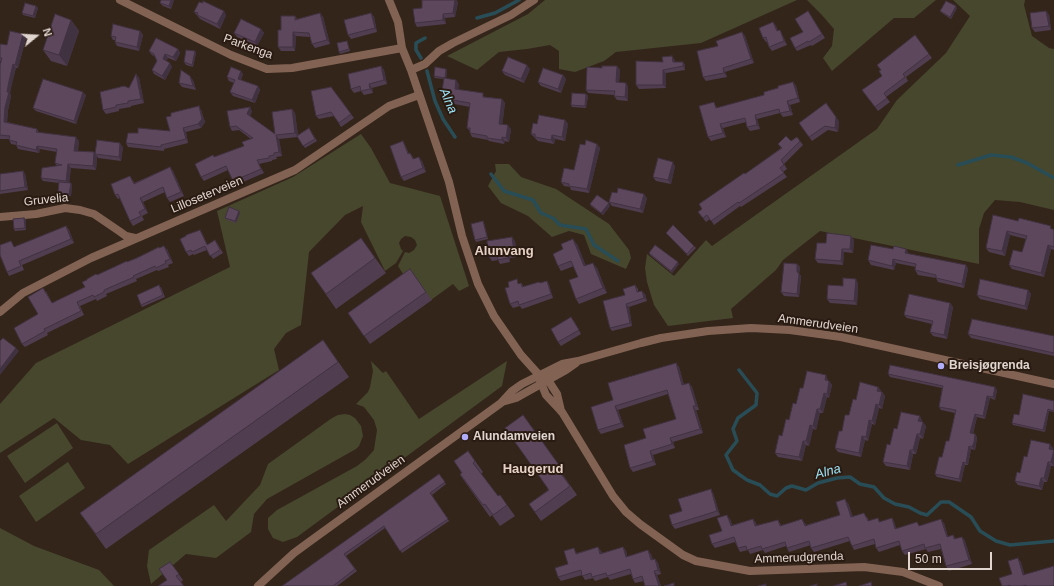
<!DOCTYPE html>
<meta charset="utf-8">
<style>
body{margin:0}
#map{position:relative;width:1054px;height:586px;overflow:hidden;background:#34251b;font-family:Helvetica,sans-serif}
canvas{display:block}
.north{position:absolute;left:16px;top:16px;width:40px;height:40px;-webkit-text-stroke:3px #2a1b12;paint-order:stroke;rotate:72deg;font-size:11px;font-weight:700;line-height:16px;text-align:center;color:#e0d5cf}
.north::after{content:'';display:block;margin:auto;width:14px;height:18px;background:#e0d5cf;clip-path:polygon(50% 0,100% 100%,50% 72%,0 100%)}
.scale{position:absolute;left:908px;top:552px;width:84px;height:18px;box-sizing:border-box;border:2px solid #e0d5cf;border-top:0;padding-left:5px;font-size:12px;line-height:14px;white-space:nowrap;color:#e0d5cf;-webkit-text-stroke:3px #2a1b12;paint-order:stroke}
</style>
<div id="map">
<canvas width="1054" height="586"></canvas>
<div class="north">N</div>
<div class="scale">50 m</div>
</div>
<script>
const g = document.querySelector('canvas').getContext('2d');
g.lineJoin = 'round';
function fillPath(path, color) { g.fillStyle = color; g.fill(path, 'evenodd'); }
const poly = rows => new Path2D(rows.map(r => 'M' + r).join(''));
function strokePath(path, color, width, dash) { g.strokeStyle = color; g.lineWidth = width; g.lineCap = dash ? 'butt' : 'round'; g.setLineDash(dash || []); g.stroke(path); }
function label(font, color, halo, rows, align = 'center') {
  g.font = font + ' Helvetica,sans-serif'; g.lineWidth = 4; g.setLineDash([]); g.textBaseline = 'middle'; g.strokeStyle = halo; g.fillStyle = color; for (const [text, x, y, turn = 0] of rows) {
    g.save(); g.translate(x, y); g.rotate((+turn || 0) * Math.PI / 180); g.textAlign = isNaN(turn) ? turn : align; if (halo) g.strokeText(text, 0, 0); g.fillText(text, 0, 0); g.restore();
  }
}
fillPath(poly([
 [545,0,797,0,701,43,616,52,604,61,575,72,559,69,559,51,550,45,527,49,499,52,477,70,447,56,528,14],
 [807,0,936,0,914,18,894,18,832,71,823,58,832,46,834,29,821,14],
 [953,0,1025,0,1024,5,1032,36,1049,48,1054,49,1054,210,1020,202,995,200,984,213,979,229,979,264,820,231,783,260,776,270,731,309,733,318,668,326,654,305,647,282,645,268,647,254,674,276,706,240,712,246,877,129,897,100,946,53,970,16],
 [361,134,371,148,390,183,440,196,469,286,459,291,453,284,431,300,414,275,407,280,398,266,405,252,409,253,414,250,417,245,415,240,411,237,405,236,401,239,399,243,401,249,403,251,396,263,385,271,361,222,363,206,345,215,309,252,301,325,286,333,274,349,279,370,128,464,110,445,81,440,54,418,0,453,0,404,36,363,230,267,217,211,293,177],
 [495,164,509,164,521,177,556,189,609,224,629,250,631,258,626,269,591,254,584,235,569,231,552,237,528,216,501,203,488,186,496,171],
 [371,361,383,373,386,371,419,419,507,361,502,386,297,537,283,542,273,538,268,529,268,518,277,510,357,466,366,459,374,450,377,430,374,420,364,407,356,404,368,392,370,387,373,371],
 [345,414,350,415,355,418,361,426,363,436,359,446,356,449,267,499,254,514,251,532,216,558,186,554,151,584,147,566,149,550,214,505,226,521,260,485,268,464,332,418,338,415],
 [57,423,73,448,25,483,7,456],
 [68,462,85,488,36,522,19,496],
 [0,528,34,546,99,570,114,586,0,586]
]), '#46472d');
strokePath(poly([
 [477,18,495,13,519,0],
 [421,58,416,50,416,43,425,38],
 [427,71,435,101,443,119,455,137],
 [958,165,991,155,1011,157,1027,163,1054,178],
 [491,174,504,191,533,200,541,213,553,218,560,225,586,229,594,245,618,261],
 [739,370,757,393,756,405,738,418,733,429,737,441,726,455,733,470,747,480,760,485,770,494,777,496,786,488,792,486,806,490,818,483,837,478,850,477,860,484,874,487,884,498,895,504,909,507,920,513,927,515,941,502,949,502,971,517,980,531,996,541,1010,545,1054,541]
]), '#284d56', 3.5);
strokePath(poly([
 [120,0,231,55,267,69,292,68,402,48],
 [389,0,398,22,402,48,411,70,449,182,462,236,478,284,494,316,521,355,539,375,544,376,548,380,557,394,561,411],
 [411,70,425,64,439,51,453,43,511,15,534,0],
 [0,217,36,214,65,208,80,210,94,214,119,231,126,236,135,238],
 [0,312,23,293,91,258,295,170,389,106,419,95],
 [539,378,546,395,562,412,613,496,626,512,640,524,683,555,696,561,750,571,864,567,903,572,939,586]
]), '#826353', 8);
strokePath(poly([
 [502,402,516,398,566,370,576,363],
 [258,586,294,553,309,542,501,403,512,391,522,384,562,364,578,361,641,343,661,338,708,331,751,328,790,330,841,337,1054,384]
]), '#826353', 8);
fillPath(poly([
 [174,0,171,9,163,6,160,3],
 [422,0,456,0,458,2,455,17,445,18,446,24,417,27,415,23,422,8],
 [36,6,38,8,35,18,23,15,22,13],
 [957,8,951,19,942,13,940,11],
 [808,11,825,38,812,46,811,45,797,51,795,48,803,32],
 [1046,11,1049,15,1051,30,1035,32,1032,28],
 [194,12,226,15,220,29,200,19],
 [320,13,323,17,330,44,315,48,312,44,310,37,296,36,295,51,281,51,278,47,281,30,295,16,297,19],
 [371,13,374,17,377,32,351,39,348,35],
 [71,20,79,31,67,66,51,61,43,50],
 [773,22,776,26,778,31,780,30,782,34,787,45,772,51,769,47,767,42,766,42,763,38],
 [261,29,264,33,257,46,237,37,234,33],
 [140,31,143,35,139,51,117,46,115,42,115,40,113,40,111,36],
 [742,32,745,36,754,63,725,72,727,77,706,81,703,77,718,46],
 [915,35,932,58,906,77,908,81,886,97,890,102,878,111,862,90,882,76,881,70],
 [26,38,18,68,16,68,11,85,10,93,11,96,8,110,7,122,37,129,39,133,79,141,78,151,94,152,95,154,123,147,121,161,98,158,97,156,96,170,71,168,69,183,72,185,71,196,59,195,58,193,59,183,43,181,41,178,57,166,55,163,57,152,40,149,39,153,18,149,16,145,11,144,9,139,0,139,0,65,1,61,0,61,0,44,7,45],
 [348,43,350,51,340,54,339,52],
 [178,49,180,53,176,61,168,58,166,61,172,67,165,80,154,74,152,70,157,61,155,57,151,54,149,51],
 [195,51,196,53,193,67,186,65,184,62],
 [674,59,675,62,683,62,685,65,685,70,666,73,666,88,639,89,636,85],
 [381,66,384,70,387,84,372,88,373,93,364,95,361,91,354,93,351,89],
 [617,66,620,70,619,82,628,86,628,101,617,100,614,96,614,95,588,93,586,90,602,68],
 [446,69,447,71,446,79,459,84,458,90,486,97,502,99,505,103,502,125,511,129,509,142,505,141,504,144,489,141,488,140,472,137,470,133,470,131,467,128,470,107,444,102,441,98,444,79,435,78,434,76],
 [530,69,524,83,505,75,502,71],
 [136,74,139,78,144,103,131,106,131,107,119,109,119,111,106,114,103,110,129,88],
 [243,74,241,80,258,86,260,90,255,103,233,96,230,92,234,83,229,81,227,77],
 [563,75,566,79,561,93,541,86,538,82],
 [193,80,196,90,182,87,179,83],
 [793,82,796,86,800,102,790,105,793,115,783,117,780,113,757,119,760,129,750,131,747,127,746,122,723,128,726,137,711,141,708,137,716,106,717,108,764,95],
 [331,87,354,118,341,127,334,116,319,119,316,116],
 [586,94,588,96,586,108,572,107,571,105],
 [86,95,76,124,36,111,33,108],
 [292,109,295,113,298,135,309,128,317,141,305,148,298,137,279,139,282,156,276,157,277,159,272,160,272,161,259,164,264,173,236,185,233,181,228,170,204,181,201,177,214,157,244,146,251,139,239,130,232,131,230,127,252,111,250,116,275,134],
 [201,110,205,122,201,128,186,132,188,143,164,149,164,151,128,147,126,143,138,133,170,131],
 [565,120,568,124,565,141,555,139,554,144,538,141,531,134,537,124],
 [839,121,838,132,828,130,812,141,799,123],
 [403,141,405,145,409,154,410,153,414,159,422,161,426,172,404,181,401,177],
 [791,141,800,141,803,145,784,164,787,169,783,172,787,177,741,207,740,206,714,225,710,219,706,222,698,212,745,174,781,148,778,144],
 [597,144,600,148,589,193,571,190,570,187,564,186,561,182,574,170,585,145],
 [675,166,671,184,656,181,653,177],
 [170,167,173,171,184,196,170,202,167,198,165,192,143,202,148,213,142,216,144,220,133,226,130,221,120,198,118,199,115,195,133,180,134,183],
 [23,171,25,174,28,190,0,194,0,174],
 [647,198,643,213,612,206,609,202],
 [590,204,610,206,603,215,591,206],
 [240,213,236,223,227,220,225,218],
 [993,215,1054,230,1054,250,1051,249,1044,277,1012,269,1009,265,1022,252,1026,239,1010,235,1005,256,989,252,986,248],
 [24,218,26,220,26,230,15,231,14,229],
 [483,221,484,223,488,239,476,242,475,240],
 [66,226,69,230,74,243,22,265,24,270,9,276,7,272,11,241,14,247],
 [200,230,202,233,207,244,217,243,223,253,213,259,207,250,194,255,193,254,189,256,186,252],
 [666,233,694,246,696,248,688,256],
 [851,236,854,240,853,253,844,252,843,265,818,263,815,259],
 [361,238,386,273,336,309,311,273],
 [515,241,517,257,510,258,510,262,500,264,498,260,492,261,489,257],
 [577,244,586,266,597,268,607,293,579,304,576,299,578,277,574,266,561,271,558,266],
 [159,248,167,249,173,263,168,265,169,267,158,271,157,270,136,279,137,281,106,294,107,296,97,301,96,299,80,306,84,315,47,333,48,335,25,347,22,344,38,314,46,291,52,303,85,287,97,275],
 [893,249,906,249,908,253,908,254,966,265,968,269,964,288,938,282,936,278,918,275,915,270,916,267,896,263,894,270,871,265,868,260],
 [649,253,679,264,672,273,650,255],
 [797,264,800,267,799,274,801,276,799,297,784,296,781,292],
 [547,281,549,285,553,298,522,309,520,306,513,308,510,304,520,283,521,283,524,287,539,282,540,283],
 [858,283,857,305,830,303,827,299,843,286],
 [635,285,638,289,638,292,645,294,647,301,629,307,632,326,612,331,610,328,625,295],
 [161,287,165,297,142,307,141,305],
 [1028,290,1031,294,1027,310,980,299,977,295],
 [426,292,432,300,370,344,348,313],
 [950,303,953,307,947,339,933,336,930,332,932,324,907,318,904,315],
 [574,321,581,334,561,346,558,342],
 [968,334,1054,336,1054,356,971,338],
 [323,340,349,377,106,549,80,513],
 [676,363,679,367,684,385,689,383,692,387,699,410,696,410,703,433,673,442,675,448,653,455,656,465,633,472,630,468,646,438,676,419,668,394,618,410,624,427,601,434,598,430,613,400],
 [888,374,997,390,995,400,990,398,985,419,977,417,973,434,975,434,977,437,976,445,975,450,971,449,968,465,965,465,961,482,937,477,935,474,949,441,955,413,941,410,939,407,942,388,890,377],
 [828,380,828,381,829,381,832,385,829,398,827,397,823,413,820,413,816,430,813,429,809,446,806,445,802,461,778,457,775,453,803,388],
 [878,387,881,391,881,392,882,392,885,396,882,409,879,408,875,425,872,424,868,441,865,440,861,457,838,452,835,448,856,400],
 [1054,401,1054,412,1049,411,1045,432,1013,425,1012,423],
 [523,415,565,474,563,475,577,495,541,521,529,504,548,490],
 [922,420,922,422,926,426,923,439,920,438,916,454,913,454,910,470,886,466,883,462,897,429],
 [1053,448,1054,466,1051,466,1047,482,1044,482,1042,490,1018,485,1015,481,1020,473,1027,457],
 [468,451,483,472,481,474,498,496,500,495,515,516,500,526,492,515,490,517,460,475,462,473,454,461],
 [439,474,446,484,432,495,449,521,402,553,385,528,346,556,357,571,337,586,282,586],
 [713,493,720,515,675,529,672,525,682,511],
 [848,503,853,517,867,517,869,521,878,518,880,522,892,518,894,522,896,528,944,523,948,537,953,535,956,539,962,537,965,541,972,564,949,571,946,566,941,549,928,552,926,549,905,555,902,551,900,545,879,552,876,548,875,544,854,550,852,546,850,541,814,552,811,548,811,545,789,552,786,546,765,553,763,550,750,554,748,550,740,552,735,542,715,548,712,544,730,519,732,525,753,519,756,523,757,526,778,520,781,525,805,523,806,525,840,515],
 [598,547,601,551,602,553,623,547,626,551,627,556,651,554,653,560,655,559,658,563,661,574,657,575,661,586,645,586,644,581,635,583,633,579,631,574,610,580,608,577,595,581,593,578,585,580,582,575,561,581,558,577,577,552,577,553],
 [170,562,183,580,181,582,167,580]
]), '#503d50');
fillPath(poly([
 [171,0,174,0,171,9,169,6],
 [455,0,456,0,458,2,455,17,453,13],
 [36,6,38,8,35,18,33,16],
 [956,6,957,8,951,19,950,17],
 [224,11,226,15,220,29,217,24],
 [1046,11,1049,15,1051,30,1049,26],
 [320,13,323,17,330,44,327,40],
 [371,13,374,17,377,32,375,28],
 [443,14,445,18,446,24,443,20],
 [71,20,79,31,67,66,59,55],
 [773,22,776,26,780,36,777,31],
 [261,29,264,33,257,46,255,42],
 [780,30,782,34,787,45,784,41],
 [140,31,143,35,139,51,137,47],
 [293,32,296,36,295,51,293,47],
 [742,32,745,36,754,63,751,59],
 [23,34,26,38,18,68,15,65],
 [178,49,180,53,176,61,173,57],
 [195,51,196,53,193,67,192,65],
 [165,54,168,58,165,63,163,59],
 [672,56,674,59,676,65,673,62],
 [683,62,685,65,685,70,683,66],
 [170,63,172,67,165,80,162,76],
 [13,64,16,68,10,93,11,96,8,110,7,125,4,122,5,107,7,92],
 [527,65,530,69,524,83,521,79],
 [381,66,384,70,387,84,384,80],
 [617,66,620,70,619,86,616,82],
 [723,68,725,72,727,77,724,73],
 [446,69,447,71,446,80,445,78],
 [663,70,666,73,666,88,663,85],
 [241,71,243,74,240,82,238,79],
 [136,74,139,78,144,103,141,99],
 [563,75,566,79,561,93,558,89],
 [190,76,193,80,196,90,193,86],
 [456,80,459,84,458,93,455,89],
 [793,82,796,86,800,102,798,98],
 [626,83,628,86,628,101,625,97],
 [369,84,372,88,373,93,370,89],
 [258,86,260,90,255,103,252,100],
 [83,92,86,95,76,124,74,121],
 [586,94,588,96,586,108,585,106],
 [502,99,505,103,502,128,499,124],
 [787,101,790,105,793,115,790,111],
 [199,106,201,110,205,122,201,128,198,124],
 [250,107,252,111,250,117,247,114],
 [292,109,295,113,298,137,295,133],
 [755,115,757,119,760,129,757,125],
 [836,117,839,121,838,132,835,128],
 [565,120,568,124,565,141,562,137],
 [720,124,723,128,726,137,723,133],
 [508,125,511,129,509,142,506,138],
 [183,128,186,132,188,143,186,139],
 [276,135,279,139,282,156,279,152],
 [552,135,555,139,554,144,551,140],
 [76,137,79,141,77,155,74,151],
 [502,137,505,141,504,144,502,140],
 [120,143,123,147,121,161,119,157],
 [597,144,600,148,589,193,587,189],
 [37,146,40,149,39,153,36,150],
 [94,152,97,156,96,170,93,166],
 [419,157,422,161,426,172,423,168],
 [257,160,259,164,264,173,261,169],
 [673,162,675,166,671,184,668,180],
 [68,164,71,168,69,185,66,181],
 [170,167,173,171,184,196,181,192],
 [23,171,25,174,28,190,25,187],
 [71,183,72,185,71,196,69,194],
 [644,194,647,198,643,213,640,209],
 [140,198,143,202,148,213,145,209],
 [609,203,610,206,603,215,601,213],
 [239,211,240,213,236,223,235,221],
 [24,218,26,220,26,230,25,228],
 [483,221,484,223,488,239,487,237],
 [66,226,69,230,74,243,71,239],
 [200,230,202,233,209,248,207,245],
 [1007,231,1010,235,1005,256,1002,251],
 [851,236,854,240,853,253,850,249],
 [512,237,515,241,517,257,514,253],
 [573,239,577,244,588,271,584,266],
 [1048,245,1051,249,1044,277,1041,273],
 [164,246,167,249,173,263,170,259],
 [842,249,844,252,843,265,841,261],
 [906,249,908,253,908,257,905,253],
 [507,254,510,258,510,262,508,258],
 [893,259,896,263,894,270,892,266],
 [678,262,679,264,672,273,671,271],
 [593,263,597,268,607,293,603,288],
 [797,264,800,267,799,274,801,276,799,297,797,294],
 [966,265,968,269,964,288,962,284],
 [856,279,858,283,857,305,854,301],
 [547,281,549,285,553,298,551,294],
 [1028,290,1031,294,1027,310,1025,306],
 [642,291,645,294,647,301,644,298],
 [950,303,953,307,947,339,944,335],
 [626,304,629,307,632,326,630,323],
 [16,348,19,351,0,375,0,369],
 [676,363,679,367,685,389,682,385],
 [826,375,828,380,827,384,825,380],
 [829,381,832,385,829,398,827,394],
 [689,383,692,387,699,410,696,406],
 [878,387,881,391,880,395,877,391],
 [995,387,997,390,995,400,993,397],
 [882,392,885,396,882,409,879,405],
 [824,393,827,397,823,413,820,409],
 [987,396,990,398,985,419,983,416],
 [876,404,879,408,875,425,872,421],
 [615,406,618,410,624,427,621,423],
 [693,406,696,410,703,433,700,429],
 [817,409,820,413,816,430,813,426],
 [1048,409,1049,411,1045,432,1043,430],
 [975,414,977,417,972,436,970,433],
 [920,416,922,420,921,425,918,421],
 [869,420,872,424,868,441,866,437],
 [923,422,926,426,923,439,920,434],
 [810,425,813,429,809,446,806,441],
 [917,434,920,438,916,454,913,450],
 [975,434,977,437,975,450,972,447],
 [862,436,865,440,861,457,859,453],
 [670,438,673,442,675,448,672,444],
 [803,441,806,445,802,461,799,457],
 [1050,444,1053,448,1052,453,1049,449],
 [969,446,971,449,968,465,966,463],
 [910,450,913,454,910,470,907,466],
 [1054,450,1054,466,1051,462],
 [650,451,653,455,656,465,653,461],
 [963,462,965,465,961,482,959,479],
 [1048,462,1051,466,1047,482,1044,478],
 [1041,478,1044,482,1042,490,1039,486],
 [711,489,713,493,720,515,717,511],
 [845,499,848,503,854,521,851,517],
 [727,515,730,519,734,530,731,526],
 [892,518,894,522,898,533,895,529],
 [753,519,756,523,758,531,755,526],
 [802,519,805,523,807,530,805,526],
 [941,519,944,523,949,541,947,537],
 [962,537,965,541,972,564,969,560],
 [598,547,601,551,603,558,600,554],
 [623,547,626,551,628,561,626,557],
 [648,550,651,554,654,564,651,560],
 [1018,558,1021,562,1026,579,1023,575],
 [655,559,658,563,661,574,658,570],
 [654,571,657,575,661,586,659,586]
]), '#413241');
const building = poly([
 [161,0,171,0,169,6,160,3,161,0],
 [422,0,455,0,453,13,443,14,443,20,415,23,413,9,422,8,422,0],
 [203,1,224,11,217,24,197,15,198,13,194,12,199,2,203,3,203,1],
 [946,1,956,6,950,17,940,11,946,1],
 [25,3,36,6,33,16,22,13,25,3],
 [808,11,822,34,809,42,808,41,795,48,790,38,803,32,795,19,808,11],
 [1046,11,1049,26,1032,28,1030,13,1046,11],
 [320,13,327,40,312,44,309,33,293,32,293,47,278,47,278,30,281,30,281,16,295,16,295,20,320,13],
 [371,13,375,28,348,35,344,20,371,13],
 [55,14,71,20,59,55,43,50,55,14],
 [241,19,261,29,255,42,234,33,241,19],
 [773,22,777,31,780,30,784,41,769,47,766,37,763,38,759,28,773,22],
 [113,24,140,31,137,47,115,42,116,37,111,36,113,24],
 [10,31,23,34,15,65,13,64,9,81,7,92,9,92,5,107,4,122,37,129,36,132,76,137,74,151,94,152,93,166,68,164,66,181,41,178,42,168,62,165,55,163,57,149,37,146,36,150,16,145,17,142,9,140,10,136,0,135,0,65,2,58,0,58,0,44,7,45,10,31],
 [742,32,751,59,723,68,724,73,703,77,697,51,718,46,716,41,742,32],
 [915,35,929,54,903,74,905,77,884,93,887,98,875,107,862,90,882,76,879,71,881,70,877,65,915,35],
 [156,38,178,49,173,57,165,54,163,59,170,63,162,76,152,70,157,61,154,54,149,51,156,38],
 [347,41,349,49,339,52,337,43,347,41],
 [186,50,195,51,192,65,184,62,186,50],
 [672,56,673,62,683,62,683,66,663,70,663,85,636,85,636,61,663,62,662,57,672,56],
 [508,57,527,65,521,79,502,71,508,57],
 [381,66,384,80,369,84,370,89,361,91,360,86,351,89,348,74,381,66],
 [602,66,617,66,616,82,626,83,625,97,614,96,615,91,586,90,587,67,602,68,602,66],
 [231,67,241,71,238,79,258,86,252,100,230,92,235,80,227,77,231,67],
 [435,67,446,69,445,78,434,76,435,67],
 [543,68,563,75,558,89,538,82,543,68],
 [181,70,190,76,193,86,179,83,181,70],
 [136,74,141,99,128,101,128,103,116,105,116,107,103,110,100,92,124,86,129,88,136,74],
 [444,78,456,80,455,89,483,93,483,97,502,99,499,124,508,125,506,138,502,137,502,140,487,138,487,136,470,133,470,128,467,128,470,103,441,98,444,78],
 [43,79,83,92,74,121,33,108,43,79],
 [793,82,798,98,787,101,790,111,780,113,779,109,755,115,757,125,747,127,745,118,720,124,723,133,708,137,699,106,714,102,716,108,764,95,764,92,778,88,778,86,793,82],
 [331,87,351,114,339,123,331,112,316,116,311,91,331,87],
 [572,93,586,94,585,106,571,105,572,93],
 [826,103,836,117,835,128,825,126,809,137,799,123,826,103],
 [199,106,202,119,198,124,183,128,186,139,161,145,161,147,126,143,128,133,138,133,138,128,170,131,166,117,171,116,171,113,199,106],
 [250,107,247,114,275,134,272,112,292,109,295,133,276,135,279,152,274,153,274,155,269,156,269,158,257,160,261,169,233,181,226,166,201,177,195,164,213,155,214,157,244,146,242,142,253,138,236,126,230,127,227,111,250,107],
 [539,115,565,120,562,137,552,135,551,140,535,137,535,134,531,134,533,123,537,124,539,115],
 [309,128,315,139,303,146,297,136,309,128],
 [786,136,791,141,797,137,800,141,781,160,784,165,780,168,784,173,739,203,738,202,711,221,707,215,703,218,698,212,702,209,699,204,744,173,745,174,782,148,778,144,786,136],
 [97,140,120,143,119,157,95,154,97,140],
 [586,140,597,144,587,189,569,186,569,184,561,182,564,168,574,170,580,144,585,145,586,140],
 [403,141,408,154,410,153,413,159,419,157,423,168,401,177,390,146,403,141],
 [658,158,673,162,668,180,653,177,658,158],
 [170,167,181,192,167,198,163,187,140,198,145,209,139,212,141,216,130,221,118,194,115,195,111,184,130,176,134,184,170,167],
 [23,171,25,187,0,191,0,174,23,171],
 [59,182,71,183,69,194,58,193,59,182],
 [618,188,644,194,640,209,609,202,612,192,617,193,618,188],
 [597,195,609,203,601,213,590,204,597,195],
 [229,207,239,211,235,221,225,218,229,207],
 [993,215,1018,221,1019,218,1051,226,1050,228,1054,230,1054,247,1048,245,1041,273,1009,265,1013,250,1022,252,1027,236,1007,231,1002,251,986,248,993,215],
 [24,218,25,228,14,229,13,219,24,218],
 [483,221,487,237,475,240,471,224,483,221],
 [673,225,694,246,687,254,666,233,673,225],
 [66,226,71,239,19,261,21,266,7,272,0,255,0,245,11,241,14,247,66,226],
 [200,230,207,245,215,240,220,250,210,256,205,246,192,252,191,250,186,252,180,239,186,236,186,235,200,230],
 [827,233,851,236,850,249,842,249,841,261,815,259,817,243,826,243,827,233],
 [512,237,514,253,507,254,508,258,498,260,497,256,489,257,487,241,512,237],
 [361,238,375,258,326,294,311,273,361,238],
 [573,239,584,266,593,263,603,288,576,299,569,280,578,277,571,261,558,266,553,254,563,249,561,244,573,239],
 [655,245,678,262,671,271,649,253,655,245],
 [871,245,893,249,894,246,906,249,905,253,966,265,962,284,936,278,936,275,915,270,916,264,893,259,892,266,868,260,871,245],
 [164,246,170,259,165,261,166,263,156,268,155,266,133,276,134,277,104,290,104,292,94,297,93,295,77,302,81,311,44,329,45,331,22,344,14,328,38,314,28,297,43,288,52,303,85,287,82,282,87,280,87,279,96,274,97,275,127,261,127,262,137,258,159,247,159,248,164,246],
 [784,263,797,264,797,272,799,273,797,294,781,292,784,263],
 [410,269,426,292,364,336,348,313,410,269],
 [843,278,856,279,854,301,827,299,828,285,843,286,843,278],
 [517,279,518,284,521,283,522,287,539,282,540,283,547,281,551,294,519,305,518,301,510,304,505,288,509,287,508,282,517,279],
 [980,279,1028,290,1025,306,977,295,980,279],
 [159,285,163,295,141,305,137,295,159,285],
 [635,285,637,292,642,291,644,298,626,304,630,323,610,328,603,301,625,295,623,289,635,285],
 [909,294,950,303,944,335,930,332,933,321,904,315,909,294],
 [571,317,579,330,558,342,551,329,571,317],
 [972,319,1054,336,1054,353,968,334,972,319],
 [3,338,16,348,0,369,0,341,3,338],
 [323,340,338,362,96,534,80,513,323,340],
 [676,363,682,385,689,383,696,406,693,406,700,429,670,438,672,444,650,451,653,461,630,468,624,445,646,438,643,429,676,419,667,390,615,406,621,423,598,430,591,407,613,400,608,383,676,363],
 [890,365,995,387,993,397,987,396,983,416,975,414,970,433,975,434,974,442,972,447,969,446,966,463,963,462,959,479,935,474,939,457,942,457,946,441,949,441,956,410,939,407,943,386,888,374,890,365],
 [807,371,826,375,825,380,829,381,827,394,824,393,820,409,817,409,813,426,810,425,806,441,803,441,799,457,775,453,779,435,782,436,786,419,789,420,793,403,796,404,800,388,803,388,807,371],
 [860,382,878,387,877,391,882,392,879,405,876,404,872,421,869,420,866,437,862,436,859,453,835,448,839,431,842,431,845,415,849,415,853,399,856,400,860,382],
 [1023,394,1054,401,1054,411,1048,409,1043,430,1012,423,1014,414,1019,415,1023,394],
 [901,412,920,416,918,421,923,422,920,434,917,434,913,450,910,450,907,466,883,462,887,444,890,445,894,428,897,429,901,412],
 [523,415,559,465,556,467,570,486,535,512,529,504,549,490,505,428,523,415],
 [1031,440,1050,444,1049,449,1054,450,1051,462,1048,462,1044,478,1041,478,1039,486,1015,481,1017,472,1020,473,1024,456,1027,457,1031,440],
 [468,451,475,461,473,463,498,496,500,495,507,505,493,515,485,504,483,505,460,474,462,473,454,461,468,451],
 [439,474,445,482,430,493,448,519,400,551,384,526,344,554,355,569,333,586,282,586,439,474],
 [711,489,717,511,672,525,669,515,682,511,678,499,711,489],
 [845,499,851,517,864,513,868,521,878,518,879,522,892,518,895,529,917,522,919,526,941,519,947,537,953,535,954,539,962,537,969,560,946,566,940,544,925,548,924,544,902,551,899,541,876,548,874,539,852,546,848,537,811,548,809,541,787,548,785,542,762,549,761,546,747,550,746,546,738,548,734,537,712,544,709,535,722,531,717,518,727,515,731,526,753,519,755,526,778,520,780,526,802,519,805,526,840,515,836,502,845,499],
 [598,547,600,554,623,547,626,557,648,550,651,560,655,559,658,570,654,571,659,586,645,586,642,576,633,579,630,569,607,576,606,573,592,577,591,573,582,576,581,570,558,577,555,568,568,564,564,551,574,548,576,554,598,547],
 [1018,558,1023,575,1054,566,1054,586,1026,586,1026,585,1023,586,1010,586,1010,585,1007,586,1002,586,999,578,1012,574,1008,561,1018,558],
 [170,562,179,574,176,576,184,586,158,586,167,580,159,569,170,562],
 [846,582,847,586,833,586,846,582],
 [871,582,872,586,859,586,871,582],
 [674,583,674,586,664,586,674,583],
 [766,584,766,586,758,586,766,584],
 [817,584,817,586,810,586,817,584]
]);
fillPath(building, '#5d475d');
strokePath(building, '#413241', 1);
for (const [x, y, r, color] of [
 [941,366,4,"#b1adfa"],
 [465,437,4,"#b1adfa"]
]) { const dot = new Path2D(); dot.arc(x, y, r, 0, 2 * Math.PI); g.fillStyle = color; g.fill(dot); strokePath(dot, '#2a1b12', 1.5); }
label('12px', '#e0d5cf', '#2a1b12', [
 ["Parkenga",248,47,20],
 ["Lilloseterveien",207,195,-23],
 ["Gruvelia",46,200,-6],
 ["Ammerudveien",818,324,8],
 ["Ammerudveien",371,482,-36],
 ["Ammerudgrenda",799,558,-2]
]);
label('bold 12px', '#e0d5cf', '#2a1b12', [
 ["Breisjøgrenda",949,366],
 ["Alundamveien",473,437]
], 'left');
label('italic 13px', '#9ce2f5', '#2a1b12', [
 ["Alna",448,101,66],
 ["Alna",828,472,-15]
]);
label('bold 13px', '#e7d2c5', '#2a1b12', [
 ["Alunvang",504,251],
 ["Haugerud",533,469]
]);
</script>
